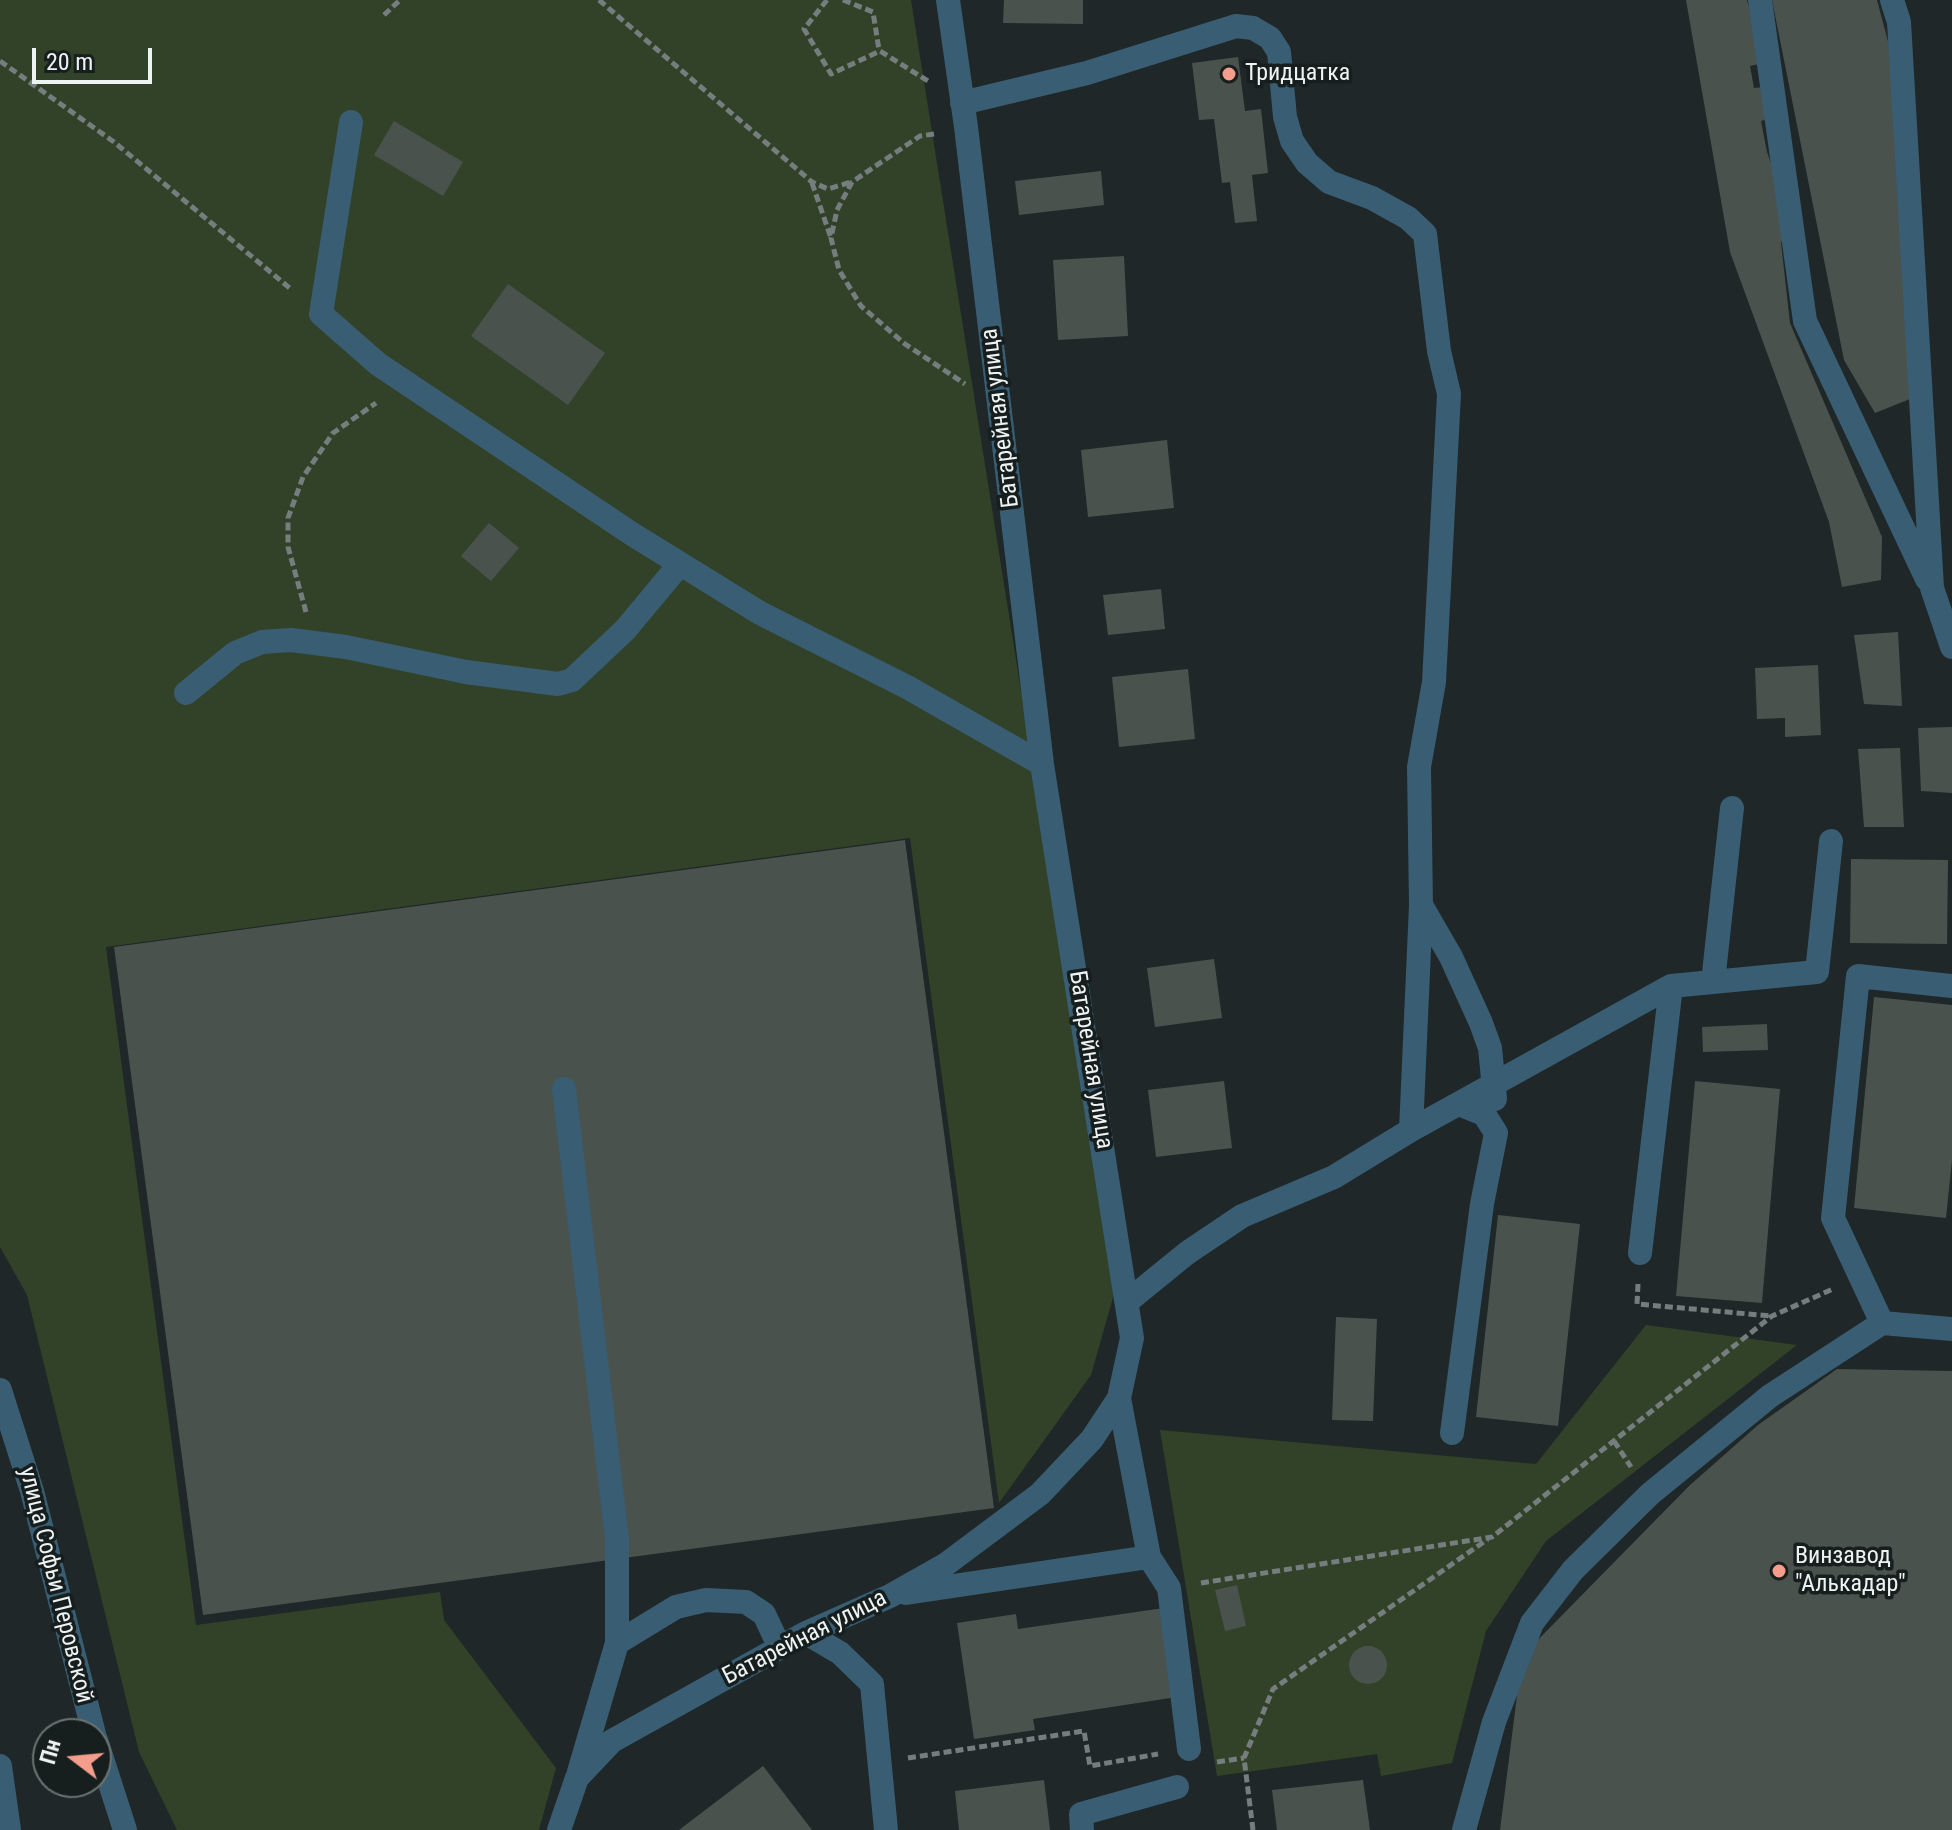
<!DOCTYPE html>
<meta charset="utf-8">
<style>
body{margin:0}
#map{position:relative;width:1952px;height:1830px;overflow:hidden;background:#1f2728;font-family:"Roboto Condensed",sans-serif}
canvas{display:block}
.north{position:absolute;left:32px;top:1718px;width:80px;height:80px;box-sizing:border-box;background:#161e1e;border:2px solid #6c7373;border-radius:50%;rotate:286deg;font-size:22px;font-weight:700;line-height:32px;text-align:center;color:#edf2f3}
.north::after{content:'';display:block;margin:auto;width:28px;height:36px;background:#f49d8c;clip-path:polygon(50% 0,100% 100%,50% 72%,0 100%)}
.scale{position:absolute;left:32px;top:48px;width:120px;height:36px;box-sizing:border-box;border:4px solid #edf2f3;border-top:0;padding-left:10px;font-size:24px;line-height:28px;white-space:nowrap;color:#edf2f3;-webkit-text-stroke:6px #161e1e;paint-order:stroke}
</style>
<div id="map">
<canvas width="1952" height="1830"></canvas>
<div class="north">Пн</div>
<div class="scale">20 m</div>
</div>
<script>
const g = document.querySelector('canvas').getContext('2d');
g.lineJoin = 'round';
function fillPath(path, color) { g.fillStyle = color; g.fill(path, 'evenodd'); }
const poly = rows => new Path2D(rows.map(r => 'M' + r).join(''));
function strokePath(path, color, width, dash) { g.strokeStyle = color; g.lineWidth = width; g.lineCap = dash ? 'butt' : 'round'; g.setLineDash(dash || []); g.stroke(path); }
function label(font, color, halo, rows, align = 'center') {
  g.font = font + ' "Roboto Condensed",sans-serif'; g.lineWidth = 7; g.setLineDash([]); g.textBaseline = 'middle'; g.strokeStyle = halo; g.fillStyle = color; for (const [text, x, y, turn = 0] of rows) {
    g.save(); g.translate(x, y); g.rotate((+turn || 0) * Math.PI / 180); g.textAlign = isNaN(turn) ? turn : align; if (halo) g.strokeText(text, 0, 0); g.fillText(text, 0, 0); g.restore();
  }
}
fillPath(poly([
 [0,0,911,0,1116,1287,1091,1375,999,1503,910,838,106,947,196,1625,440,1592,444,1620,556,1768,539,1830,177,1830,139,1752,27,1295,0,1247],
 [1646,1325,1797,1345,1546,1541,1486,1631,1452,1763,1381,1776,1377,1754,1217,1776,1160,1430,1536,1464]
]), '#324228');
fillPath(poly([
 [1004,0,1083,0,1083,24,1003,23],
 [1686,0,1747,0,1764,63,1750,66,1754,88,1764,87,1765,120,1761,121,1767,152,1790,216,1781,243,1790,323,1882,537,1881,580,1842,587,1829,522,1730,252],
 [1772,0,1877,0,1890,49,1910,399,1875,413,1844,360],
 [1238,57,1245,111,1261,109,1268,173,1252,175,1257,221,1235,223,1230,182,1222,183,1214,119,1199,120,1192,63],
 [394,121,463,162,443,196,374,155],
 [1101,171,1104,205,1019,215,1015,181],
 [1124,256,1128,336,1058,340,1053,260],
 [508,284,605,353,568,405,471,336],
 [1167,440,1174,508,1088,517,1081,450],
 [489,523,519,548,491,581,461,556],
 [1161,589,1165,629,1108,635,1103,595],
 [1898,632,1902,706,1864,704,1854,635],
 [1818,665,1821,735,1785,737,1785,718,1757,719,1755,668],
 [1188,669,1195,739,1119,747,1112,677],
 [1952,727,1952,793,1921,791,1918,728],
 [1900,748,1904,827,1864,827,1858,749],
 [905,840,994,1508,203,1615,114,947],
 [1851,859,1948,860,1947,944,1850,943],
 [1214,959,1222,1018,1155,1027,1147,968],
 [1874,997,1952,1005,1952,1160,1946,1218,1854,1208],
 [1767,1024,1768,1050,1703,1052,1702,1027],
 [1224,1081,1232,1148,1156,1157,1148,1090],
 [1695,1081,1780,1089,1762,1303,1676,1296],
 [1498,1215,1580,1224,1558,1426,1476,1417],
 [1336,1317,1377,1319,1373,1421,1332,1420],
 [1837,1369,1952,1371,1952,1830,1500,1830,1522,1656,1689,1486,1758,1425],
 [1237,1585,1246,1626,1225,1631,1215,1590],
 [1164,1608,1177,1697,1033,1719,1035,1730,974,1739,957,1623,1016,1614,1018,1629],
 '1349 1665a19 19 0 1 1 38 0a19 19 0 1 1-38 0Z',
 [763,1766,812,1830,679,1830],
 [1044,1780,1050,1830,959,1830,955,1791],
 [1363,1780,1370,1830,1277,1830,1272,1790]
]), '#4a524e');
strokePath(poly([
 [599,0,812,182,828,189,851,182],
 [827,0,804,29,831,74,880,51,928,81],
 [843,0,873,12,879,50],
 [384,15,400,0],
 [0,61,114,142,292,290],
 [934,134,920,136,852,182,837,210,831,238,839,270,861,306,905,344,965,384],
 [812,183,831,238],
 [306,612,288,547,288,518,303,477,333,433,376,403],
 [1638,1284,1637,1304,1771,1316],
 [1614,1441,1631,1467],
 [1201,1583,1492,1537,1772,1316,1833,1289],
 [908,1758,1084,1731,1090,1766,1158,1754],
 [1217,1762,1244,1758],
 [1253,1830,1244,1758,1273,1689,1488,1539]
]), '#767d7e', 5, [8, 4]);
strokePath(poly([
 [1760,0,1805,321,1927,579],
 [1892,0,1899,22,1932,588,1952,647],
 [962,103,1087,73,1236,26,1253,28,1270,38,1279,52,1285,117,1292,141,1307,163,1329,182,1372,198,1408,218,1425,234,1439,351,1449,394,1434,682,1419,767,1421,905,1411,1130,1334,1177,1242,1216,1187,1253,1128,1301],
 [351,122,321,314,378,364,632,534,760,613,907,687,1042,764],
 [186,693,235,653,262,642,291,640,346,647,466,672,558,684,572,680,625,630,680,564],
 [1421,905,1451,957,1481,1023,1490,1048,1495,1099],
 [1713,982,1732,808],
 [564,1089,617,1539,617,1643,579,1772],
 [1411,1130,1671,986,1817,972,1831,841],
 [1640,1253,1671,986],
 [1882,1323,1833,1218,1858,976,1952,986],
 [0,1390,32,1491,94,1734],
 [1119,1398,1149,1557,1169,1588,1189,1749],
 [1452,1433,1482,1204,1496,1133,1484,1114,1459,1104],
 [906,1593,1149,1557],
 [806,1633,840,1653,872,1684,886,1830],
 [617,1643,676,1607,706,1600,746,1602,764,1614,780,1648],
 [96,1740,125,1830],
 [0,1766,9,1830],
 [559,1830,577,1778,612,1741,806,1633,890,1596,945,1565,1040,1494,1092,1439,1119,1398,1132,1338,1042,764,966,127,948,0],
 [1082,1830,1081,1814,1177,1787],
 [1464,1830,1494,1722,1532,1623,1573,1570,1650,1494,1770,1396,1882,1323,1952,1329]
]), '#395d72', 24);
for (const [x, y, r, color] of [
 [1229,74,8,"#f49d8c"],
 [1779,1571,8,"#f49d8c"]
]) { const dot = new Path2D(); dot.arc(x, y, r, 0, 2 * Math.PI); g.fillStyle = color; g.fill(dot); strokePath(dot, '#161e1e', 3); }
label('24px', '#edf2f3', '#161e1e', [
 ["Тридцатка",1245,74],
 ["Винзавод",1795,1557],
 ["\"Алькадар\"",1795,1585]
], 'left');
label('24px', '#edf2f3', '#161e1e', [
 ["Батарейная улица",1001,418,-97],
 ["Батарейная улица",1090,1060,81],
 ["улица Софьи Перовской",55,1585,76],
 ["Батарейная улица",805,1638,-27]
]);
</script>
